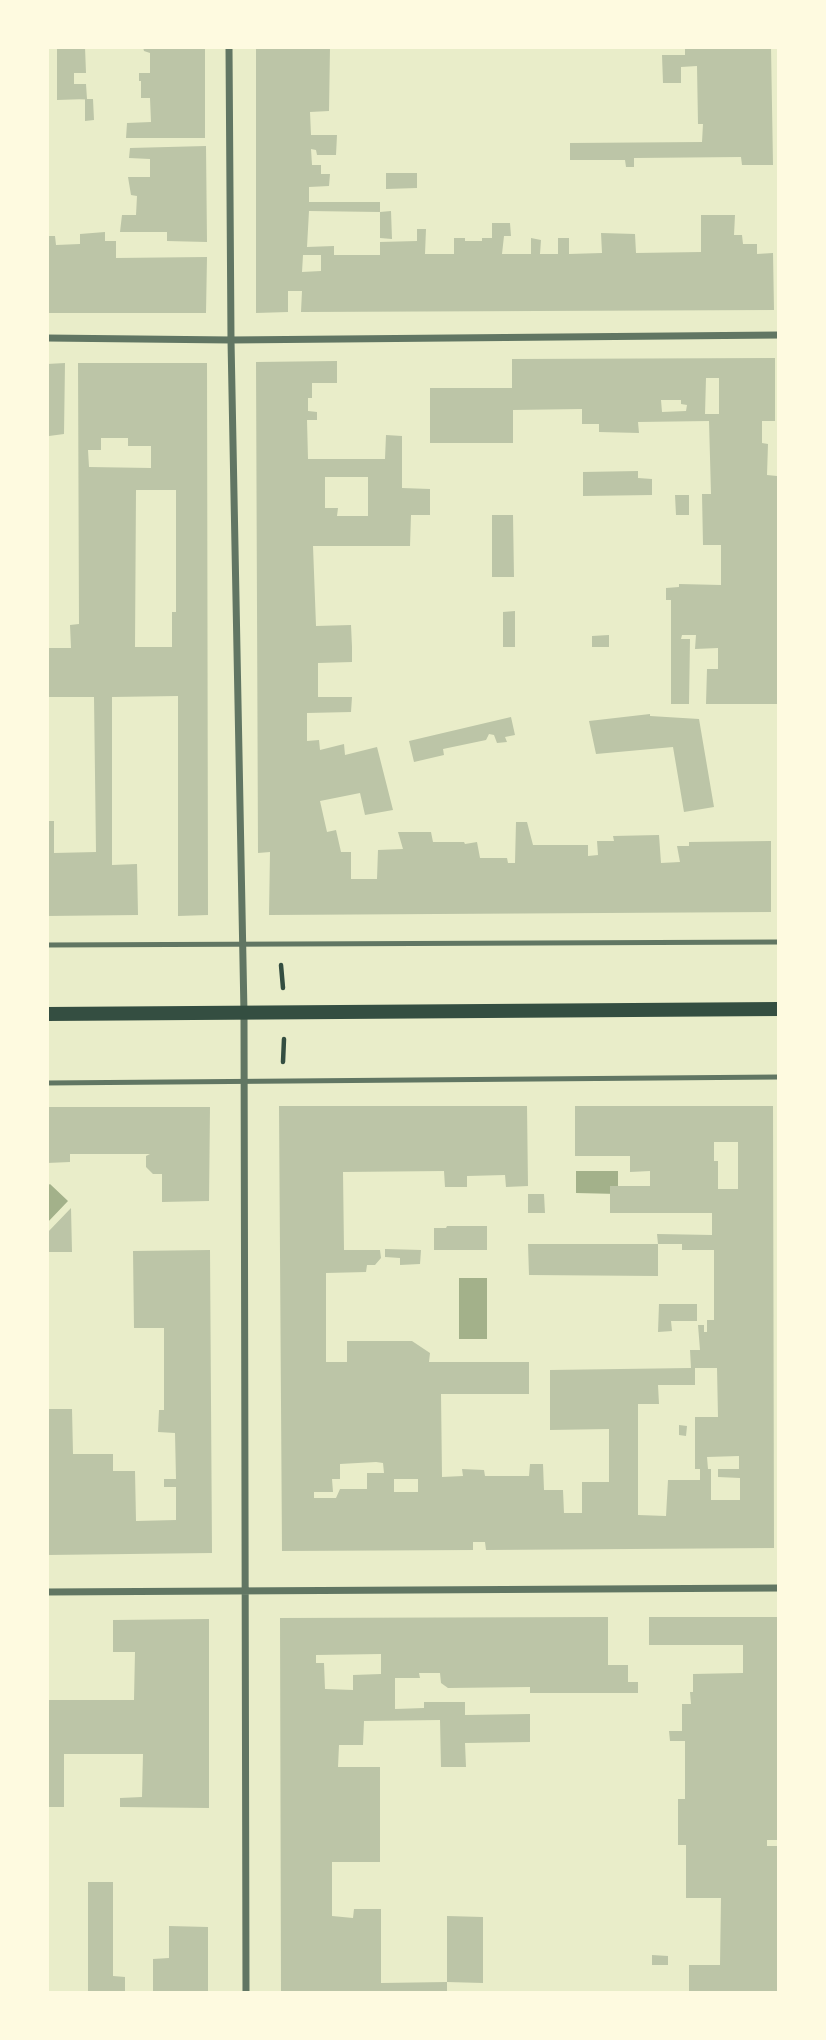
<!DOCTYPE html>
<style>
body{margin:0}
#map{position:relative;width:826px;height:2040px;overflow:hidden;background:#e9edc9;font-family:Arial,sans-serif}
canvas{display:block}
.frame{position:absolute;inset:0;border:49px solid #fefae0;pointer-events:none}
</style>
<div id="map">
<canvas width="826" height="2040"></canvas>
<div class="frame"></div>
</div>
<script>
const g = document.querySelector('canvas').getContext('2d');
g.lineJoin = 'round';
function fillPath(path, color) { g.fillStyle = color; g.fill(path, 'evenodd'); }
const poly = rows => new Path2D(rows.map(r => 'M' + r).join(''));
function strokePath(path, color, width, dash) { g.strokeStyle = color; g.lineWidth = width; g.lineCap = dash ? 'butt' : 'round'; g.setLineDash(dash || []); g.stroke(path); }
fillPath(poly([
 [576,1171,618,1171,618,1194,576,1193],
 [50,1184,68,1201,47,1223,47,1186],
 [459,1278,487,1278,487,1339,459,1339]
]), '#a3b18a');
fillPath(poly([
 [57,47,85,47,86,73,74,73,74,84,86,84,87,99,57,100],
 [143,47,205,47,205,138,126,138,127,123,151,122,150,98,141,98,141,81,139,81,139,73,150,73,150,53,144,51],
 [256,47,330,47,329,111,310,112,311,135,337,135,336,155,317,155,316,150,311,149,312,165,321,165,321,174,330,174,329,186,309,187,309,202,380,202,380,212,309,211,307,247,334,246,334,255,380,255,380,242,417,241,417,229,426,229,425,254,454,254,454,238,465,238,465,241,482,241,482,238,492,238,492,223,510,223,511,236,504,236,502,254,531,254,531,238,541,240,540,254,558,254,558,238,569,238,569,254,602,253,601,233,635,234,636,253,701,252,701,215,735,215,734,235,742,235,743,244,757,244,757,254,773,253,774,310,301,312,302,291,288,291,288,312,256,313],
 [303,255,321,255,321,271,302,272],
 [685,47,771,47,773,165,742,165,741,157,634,158,634,167,626,167,625,160,570,160,570,143,702,142,703,124,698,124,697,66,681,67,681,83,663,83,662,55,685,55],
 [85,99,93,99,94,120,85,121],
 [206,146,207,242,167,241,167,232,120,232,122,215,136,215,137,196,131,195,128,177,150,177,150,159,129,158,130,148],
 [386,173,417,173,417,188,386,189],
 [391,211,392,239,380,238,380,212],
 [105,232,105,241,116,241,116,258,207,257,206,313,47,313,47,236,55,236,56,245,80,244,80,234],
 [775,358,775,421,762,421,762,443,768,444,767,475,777,476,777,704,706,704,707,669,718,669,718,648,695,649,696,635,682,635,681,639,690,639,689,704,671,704,671,600,666,600,666,588,679,587,679,584,721,585,721,545,703,545,702,494,711,494,709,421,638,422,639,433,599,432,599,424,582,424,582,409,513,410,513,443,430,443,430,388,512,388,512,359],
 [706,378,719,378,719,414,705,414],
 [661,400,681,400,681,404,687,405,686,411,662,412],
 [337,361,337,383,312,383,312,398,308,398,308,411,317,412,317,420,307,420,308,459,385,459,386,435,402,436,402,488,430,489,430,515,411,515,410,546,313,546,316,626,351,625,352,647,352,662,318,663,318,697,352,697,351,712,307,713,307,741,319,740,320,750,344,744,345,755,377,747,393,810,365,815,360,793,320,801,327,832,336,830,341,852,351,852,351,879,377,879,378,850,403,849,398,832,431,832,433,842,464,842,465,844,477,842,480,858,507,858,508,863,515,863,516,822,527,822,533,845,588,845,588,856,598,855,597,841,614,841,613,836,659,835,661,863,680,862,677,846,689,846,689,842,771,841,771,912,269,915,270,852,258,853,256,362],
 [325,477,368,477,368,516,337,516,338,508,325,508],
 [65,363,64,434,49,436,47,364],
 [78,363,207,363,208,915,178,916,178,696,112,697,112,865,137,864,138,915,47,916,47,821,54,821,54,853,96,852,94,697,47,697,47,648,71,648,70,625,79,624],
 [101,438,128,438,128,446,151,446,151,468,89,467,88,450,101,450],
 [136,490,176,490,176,612,172,612,172,647,135,647],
 [638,471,638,478,652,479,652,495,583,496,583,472],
 [675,495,689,495,689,515,676,515],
 [492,515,513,515,514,577,492,577],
 [515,611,515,647,503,647,503,612],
 [609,635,609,647,592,647,592,636],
 [650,714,650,716,699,719,714,807,684,812,673,747,596,754,589,721],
 [511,717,515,735,505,737,507,742,497,743,494,735,489,734,486,740,443,749,444,755,414,762,409,741],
 [279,1106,527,1106,528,1186,506,1187,505,1175,467,1176,467,1187,445,1187,444,1171,343,1172,344,1250,380,1250,381,1258,375,1265,367,1265,366,1272,326,1273,326,1362,347,1362,347,1341,412,1341,430,1353,429,1362,529,1362,529,1394,441,1394,442,1477,463,1476,462,1469,484,1470,485,1476,529,1476,530,1464,543,1464,544,1490,563,1490,564,1513,582,1513,582,1482,609,1482,609,1429,550,1430,550,1370,691,1368,690,1350,700,1350,698,1325,704,1325,704,1332,707,1332,707,1320,714,1320,714,1250,682,1250,682,1244,658,1244,657,1234,712,1235,712,1213,610,1213,610,1186,650,1186,650,1171,630,1172,630,1156,575,1156,575,1106,773,1106,774,1548,486,1550,485,1542,473,1542,473,1550,282,1551],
 [714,1142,738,1142,738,1189,718,1189,718,1161,714,1161],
 [695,1368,717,1368,718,1417,695,1417,695,1469,700,1469,700,1480,668,1480,666,1516,638,1515,638,1404,659,1404,658,1385,695,1385],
 [739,1456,739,1469,718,1469,718,1477,740,1478,740,1500,711,1500,711,1469,708,1469,707,1457],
 [376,1462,383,1463,384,1473,367,1473,367,1489,340,1489,336,1498,314,1498,314,1492,333,1492,332,1479,340,1479,340,1464],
 [394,1479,418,1479,418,1492,394,1492],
 [47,1107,210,1107,209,1201,162,1202,162,1174,153,1174,146,1167,146,1156,150,1154,70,1154,70,1162,47,1163],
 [528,1194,544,1194,545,1213,528,1213],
 [71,1208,72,1252,47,1252,47,1233],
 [447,1226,487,1226,487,1250,434,1250,434,1228,446,1228],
 [528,1244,658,1244,658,1276,529,1275],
 [385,1249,421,1250,420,1264,400,1265,400,1258,385,1257],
 [210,1250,212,1553,47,1555,47,1409,72,1409,73,1454,113,1454,113,1471,135,1471,136,1521,176,1520,176,1487,164,1487,164,1479,176,1479,175,1433,158,1432,159,1410,164,1410,164,1328,134,1328,133,1251],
 [659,1304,697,1304,697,1321,671,1321,672,1331,658,1332],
 [679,1425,687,1426,686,1436,679,1435],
 [608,1617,608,1665,628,1665,628,1682,638,1682,638,1693,530,1693,530,1687,448,1688,441,1683,440,1673,419,1673,420,1678,395,1678,395,1709,424,1708,424,1702,465,1702,465,1715,530,1714,530,1742,465,1743,466,1767,441,1767,440,1720,364,1721,363,1745,339,1745,338,1767,380,1767,380,1862,332,1862,332,1916,353,1918,354,1909,381,1909,381,1983,447,1982,447,1916,483,1917,483,1983,447,1982,447,1993,281,1993,280,1618],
 [381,1654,381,1674,353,1675,353,1690,325,1689,324,1663,316,1663,316,1655],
 [649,1617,777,1617,777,1840,767,1840,767,1846,778,1846,779,1993,689,1991,689,1965,720,1965,721,1898,686,1898,686,1845,678,1845,678,1799,685,1799,685,1741,670,1741,669,1731,682,1731,682,1704,691,1704,690,1692,693,1692,693,1674,743,1673,743,1645,649,1645],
 [209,1619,209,1808,120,1807,120,1798,142,1797,143,1754,64,1754,64,1807,47,1807,47,1700,134,1700,135,1652,113,1652,113,1620],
 [88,1882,113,1882,113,1976,125,1977,125,1993,88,1993],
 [169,1926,208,1927,208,1993,153,1993,153,1959,169,1958],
 [652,1955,668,1956,668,1965,652,1965]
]), '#bcc5a7');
strokePath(poly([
 [281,965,283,988],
 [283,1062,284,1039]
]), '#344e41', 4.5);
strokePath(poly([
 [47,945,779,942],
 [47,1083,779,1077]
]), '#617663', 5);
strokePath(poly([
 [229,47,231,340,244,1013,246,1993],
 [47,338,231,340,779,335],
 [47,1592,779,1588]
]), '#617663', 7);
strokePath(poly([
 [47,1014,779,1009]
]), '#344e41', 14);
</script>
